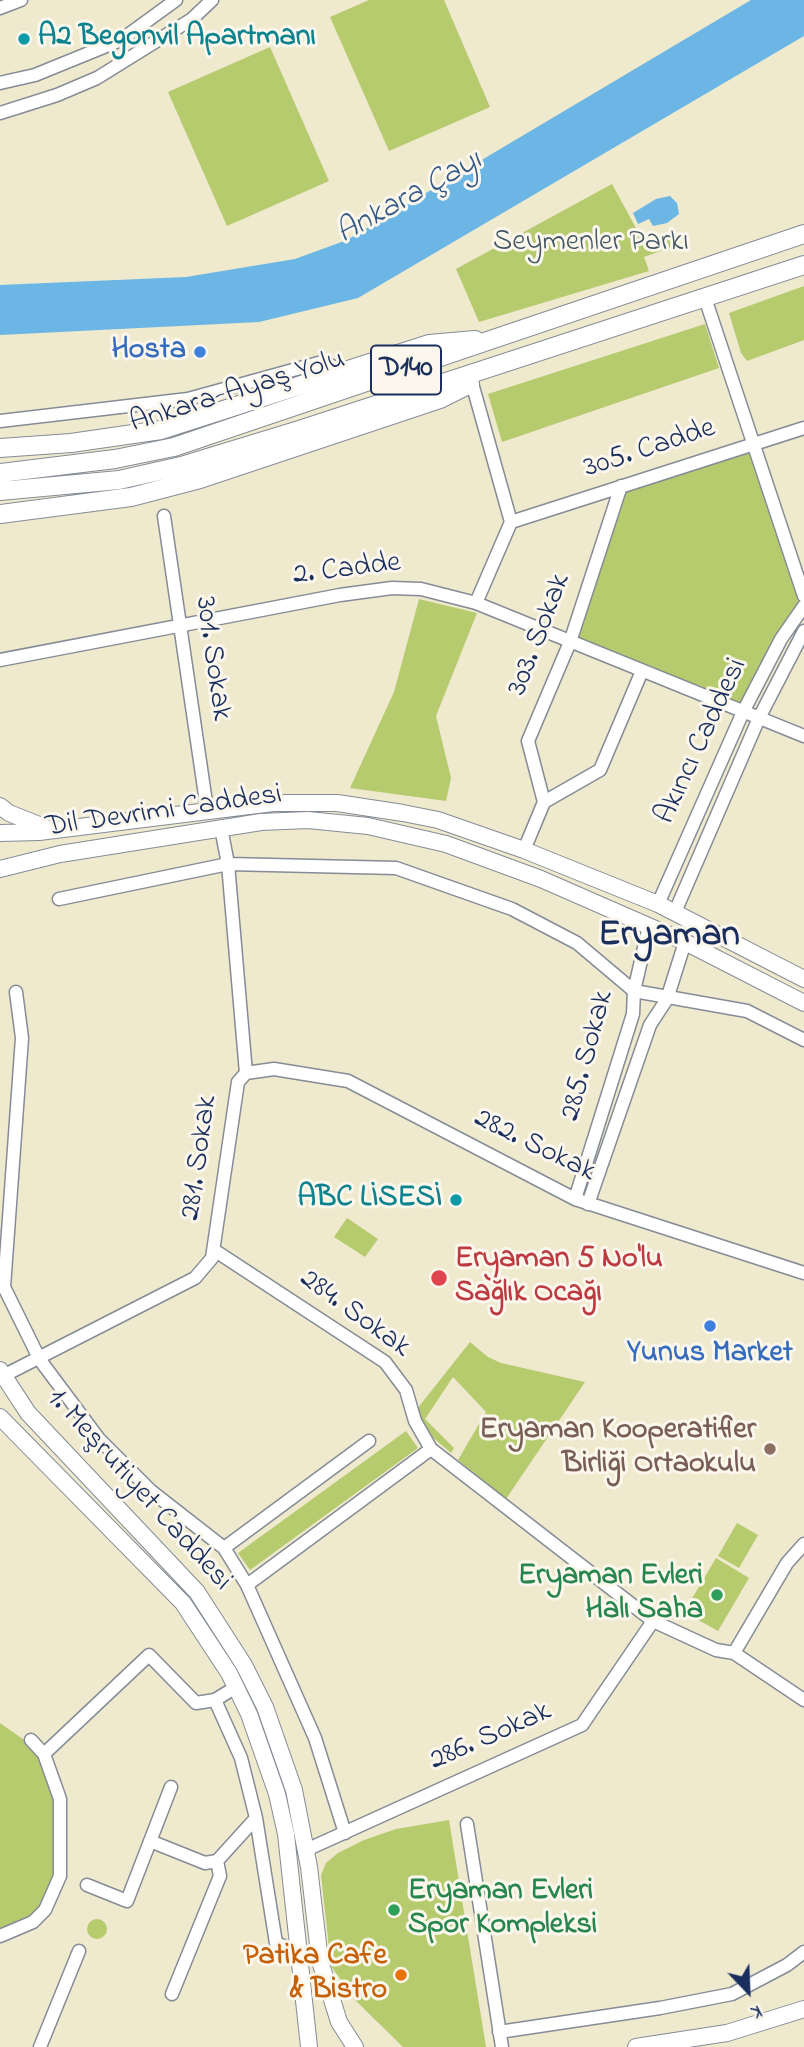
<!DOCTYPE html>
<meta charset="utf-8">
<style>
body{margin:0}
#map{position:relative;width:804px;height:2047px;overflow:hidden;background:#efe9ce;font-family:"Indie Flower",sans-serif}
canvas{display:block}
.north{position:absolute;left:713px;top:1956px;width:70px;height:70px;-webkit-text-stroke:5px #fbf7ec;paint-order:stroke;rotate:157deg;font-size:19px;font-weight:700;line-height:28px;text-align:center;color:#1b2f5e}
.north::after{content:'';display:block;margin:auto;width:24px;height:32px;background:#1b2f5e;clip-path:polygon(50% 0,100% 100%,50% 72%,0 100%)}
</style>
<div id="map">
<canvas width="804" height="2047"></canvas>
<div class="north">K</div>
</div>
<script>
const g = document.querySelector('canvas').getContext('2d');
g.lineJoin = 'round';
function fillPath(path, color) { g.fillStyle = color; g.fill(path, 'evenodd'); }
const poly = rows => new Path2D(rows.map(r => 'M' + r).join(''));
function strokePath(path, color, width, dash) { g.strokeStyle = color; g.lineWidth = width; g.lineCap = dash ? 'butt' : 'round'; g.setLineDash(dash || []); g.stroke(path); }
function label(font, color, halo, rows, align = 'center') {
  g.font = font + ' "Indie Flower",sans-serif'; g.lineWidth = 6; g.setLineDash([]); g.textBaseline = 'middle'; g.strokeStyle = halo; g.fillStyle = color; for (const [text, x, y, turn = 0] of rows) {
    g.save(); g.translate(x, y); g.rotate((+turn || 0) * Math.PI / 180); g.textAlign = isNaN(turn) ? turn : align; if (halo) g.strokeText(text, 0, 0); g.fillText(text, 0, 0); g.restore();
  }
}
fillPath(poly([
 [369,0,444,0,490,107,389,151,330,17],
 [270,47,329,181,227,226,168,92],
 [612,184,642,239,668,235,674,246,644,257,649,271,479,322,456,269],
 [804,286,804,340,747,361,741,353,729,313],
 [705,324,719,368,502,442,488,394],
 [752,444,804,596,743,712,570,642,621,486],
 [419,599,477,613,436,716,451,778,446,801,350,788,394,692],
 [347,1218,378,1239,365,1257,334,1237],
 [470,1342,488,1357,501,1363,585,1382,506,1499,458,1460,486,1412,453,1377,425,1419,454,1448,451,1453,430,1435,417,1409],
 [406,1431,418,1448,250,1570,238,1553],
 [737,1523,758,1535,739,1568,718,1556],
 [716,1558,749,1578,718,1631,684,1612],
 [0,1723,30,1744,40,1756,52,1786,55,1832,53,1882,36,1914,0,1930],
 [449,1820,486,2047,403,2047,355,2000,331,1966,321,1875,326,1863,338,1853,364,1840,396,1829],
 '87 1929a10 10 0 1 1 20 0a10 10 0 1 1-20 0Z'
]), '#b6ca6e');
fillPath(poly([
 [751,0,804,0,804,36,358,298,259,322,0,335,0,285,186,277,295,259,347,240],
 [670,196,677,203,679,214,667,223,653,226,649,219,638,224,633,213,656,199]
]), '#6bb6e4');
const minor = poly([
 [0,8,21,0],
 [0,83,35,75,121,40,176,0],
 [0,113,57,95,97,78,192,19,212,0],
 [705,298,804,596],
 [472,383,511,522,476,603],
 [0,421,188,399,322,362,344,371],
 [164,516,207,809],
 [511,522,804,428],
 [0,660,340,595,392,588,421,589,476,603,804,736],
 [544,802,528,741,570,642,621,486],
 [524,850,544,802,600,770,642,671],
 [59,899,228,864,396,868,512,909,577,943,634,991,747,1011,804,1040],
 [658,904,743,712,781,639,804,606],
 [675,912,759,718,804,631],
 [16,992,22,1038,4,1287,40,1360,99,1439,151,1491,224,1548,247,1585,315,1738,345,1833],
 [246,1073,274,1069,348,1081,575,1199,804,1273],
 [575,1199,633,1014,634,991,649,926],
 [588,1204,650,1025,667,999,685,942],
 [214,1250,385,1362,406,1390,415,1421,431,1449,653,1621,716,1650,734,1653,804,1700],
 [3,1376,195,1278,212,1258,238,1082,246,1073,228,864,221,828],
 [224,1548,369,1441],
 [247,1585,431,1449],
 [734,1653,787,1563,804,1544],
 [215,1700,241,1758,256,1818,276,1943,301,1953],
 [31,1740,44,1754],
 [467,1824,502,2047],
 [150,1841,205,1863,217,1861,256,1818],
 [306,1850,582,1725,653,1621],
 [87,1885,127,1901,171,1787],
 [0,1936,33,1922,45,1910,60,1876,60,1799,44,1754,149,1655,196,1703,215,1700,236,1687],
 [172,1994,220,1876,217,1861],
 [499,2032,660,2008,732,1994,787,1965,804,1952],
 [40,2047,79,1951]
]);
const major = poly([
 [0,806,9,813,44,827],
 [0,833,39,832,273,803,337,803,403,813,438,820,524,850,658,904,804,979],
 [0,869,60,854,261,822,308,820,368,826,446,844,541,879,685,942,804,1003],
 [0,1370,28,1413,197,1592,244,1665,265,1707,294,1790,309,1867,320,1961,339,2022,355,2047],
 [0,1417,183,1603,229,1673,249,1714,277,1794,286,1834,309,2047],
 [636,2047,727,2033,804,2009]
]);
const highway = poly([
 [0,448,71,443,161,430,429,344,475,340],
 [0,473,115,459,174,447,804,234],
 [0,491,119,480,181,466,299,430,804,265],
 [0,514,131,497,200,479,440,399,470,384]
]);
strokePath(minor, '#858c96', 15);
strokePath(major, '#858c96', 18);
strokePath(highway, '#858c96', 20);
strokePath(minor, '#fff', 12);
strokePath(major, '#fff', 16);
strokePath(highway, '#fff', 18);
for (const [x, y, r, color] of [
 [24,39,7,"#0f9aa8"],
 [200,352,7,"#3f7fe0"],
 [456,1200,7,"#0f9aa8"],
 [439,1278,9,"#e0444e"],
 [710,1326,7,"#3f7fe0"],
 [770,1449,7,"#8d6e63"],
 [717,1595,7,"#2e9e5b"],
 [394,1910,7,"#2e9e5b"],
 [401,1975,7,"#e8710a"]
]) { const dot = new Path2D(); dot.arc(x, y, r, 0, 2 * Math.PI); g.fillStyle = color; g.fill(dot); strokePath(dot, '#fbf7ec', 2.5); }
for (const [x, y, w] of [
 [406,370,70]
]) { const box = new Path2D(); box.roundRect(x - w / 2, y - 24.5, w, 49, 5); g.fillStyle = '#fbf7ec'; g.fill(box); strokePath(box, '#1b2f5e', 2); }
label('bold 28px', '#1b2f5e', null, [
 ["D140",406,370]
]);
label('bold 30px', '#0d838f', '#fbf7ec', [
 ["A2 Begonvil Apartmanı",38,39],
 ["ABC LİSESİ",442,1200,"right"]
], 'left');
label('30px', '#425662', '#fbf7ec', [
 ["Seymenler Parkı",591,244]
]);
label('bold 30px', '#366cbe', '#fbf7ec', [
 ["Hosta",186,352],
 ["Yunus Market",710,1355,"center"]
], 'right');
label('30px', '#1b2f5e', '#fbf7ec', [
 ["Ankara-Ayaş Yolu",238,393,-17],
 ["305. Cadde",650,450,-18],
 ["2. Cadde",347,571,-7],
 ["303. Sokak",541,635,-69],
 ["301. Sokak",211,659,82],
 ["Akıncı Caddesi",703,742,-65],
 ["Dil Devrimi Caddesi",164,813,-8],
 ["285. Sokak",589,1056,-75],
 ["282. Sokak",534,1147,26],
 ["281. Sokak",201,1158,-82],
 ["284. Sokak",354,1315,36],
 ["1. Meşrutiyet Caddesi",138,1491,48],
 ["286. Sokak",491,1738,-24]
]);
label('bold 30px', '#be3a42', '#fbf7ec', [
 ["Eryaman 5 No'lu",455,1261],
 ["Sağlık Ocağı",455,1295]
], 'left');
label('bold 30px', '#785e54', '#fbf7ec', [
 ["Eryaman Kooperatifler",756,1432],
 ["Birliği Ortaokulu",756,1466]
], 'right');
label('bold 30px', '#27864d', '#fbf7ec', [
 ["Eryaman Evleri",703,1578],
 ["Halı Saha",703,1612],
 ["Eryaman Evleri",408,1893,"left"],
 ["Spor Kompleksi",408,1927,"left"]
], 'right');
label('bold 30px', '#c56008', '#fbf7ec', [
 ["Patika Cafe",387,1958],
 ["& Bistro",387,1992]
], 'right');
label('italic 32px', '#335886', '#fbf7ec', [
 ["Ankara Çayı",410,199,-29]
]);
label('bold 37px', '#1b2f5e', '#fbf7ec', [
 ["Eryaman",669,938]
]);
</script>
